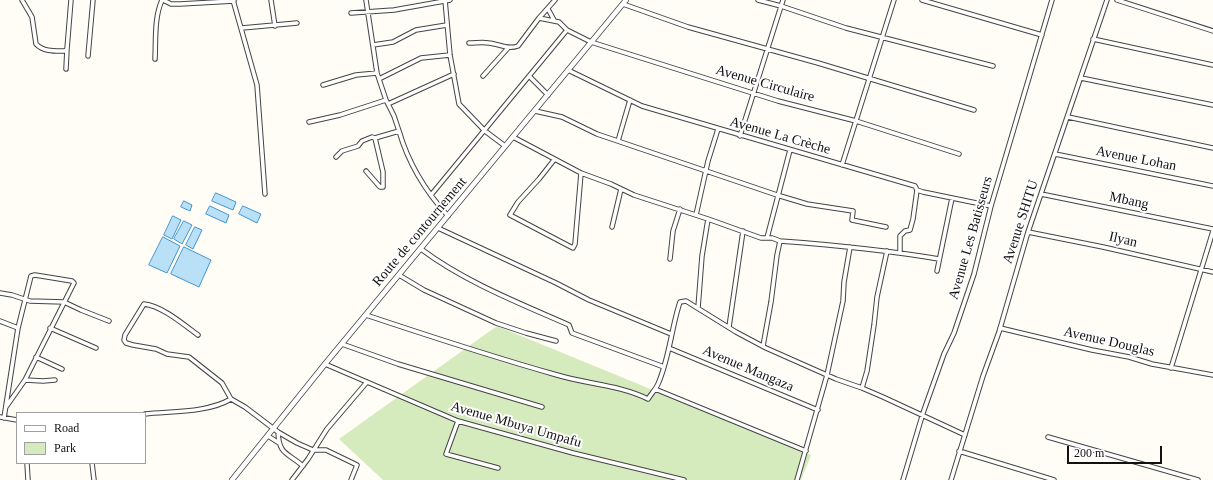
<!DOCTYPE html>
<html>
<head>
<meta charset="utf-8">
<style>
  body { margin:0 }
  #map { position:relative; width:1213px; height:480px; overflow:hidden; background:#fffdf5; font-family:Georgia,serif }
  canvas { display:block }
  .legend { position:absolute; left:16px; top:412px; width:130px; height:52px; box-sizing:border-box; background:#fff; border:1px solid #a0a0a0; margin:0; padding:5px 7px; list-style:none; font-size:12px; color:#111 }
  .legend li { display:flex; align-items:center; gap:8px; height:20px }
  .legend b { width:20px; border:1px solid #a0a0a0 }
  .scale { position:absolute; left:1067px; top:446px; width:95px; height:18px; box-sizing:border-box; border:2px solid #111; border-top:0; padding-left:5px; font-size:12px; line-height:14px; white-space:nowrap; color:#111; -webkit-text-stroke:3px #fff; paint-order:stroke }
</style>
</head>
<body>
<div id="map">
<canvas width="1213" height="480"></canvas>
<ul class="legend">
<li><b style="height:5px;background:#fff"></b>Road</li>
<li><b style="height:11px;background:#d5ebbd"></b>Park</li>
</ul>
<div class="scale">200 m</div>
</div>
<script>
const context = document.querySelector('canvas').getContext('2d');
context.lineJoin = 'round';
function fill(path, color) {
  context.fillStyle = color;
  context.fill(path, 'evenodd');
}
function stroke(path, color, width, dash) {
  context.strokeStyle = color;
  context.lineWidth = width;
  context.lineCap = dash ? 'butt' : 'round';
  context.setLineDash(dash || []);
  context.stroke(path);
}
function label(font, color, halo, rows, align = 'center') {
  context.font = font + ' Georgia,serif';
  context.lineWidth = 4;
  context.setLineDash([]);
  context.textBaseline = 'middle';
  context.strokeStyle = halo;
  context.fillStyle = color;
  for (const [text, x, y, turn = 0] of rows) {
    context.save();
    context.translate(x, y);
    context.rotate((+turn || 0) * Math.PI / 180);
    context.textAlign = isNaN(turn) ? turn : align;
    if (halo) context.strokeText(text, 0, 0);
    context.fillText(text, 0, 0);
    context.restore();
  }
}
fill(new Path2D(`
  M497,326l314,129 -10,25h-418l-44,-41z`), '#d5ebbd');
const water = new Path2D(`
  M216,193l20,9 -3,8 -21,-9z
  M184,201l8,4 -2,6 -9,-4z
  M210,206l19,9 -3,8 -20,-9z
  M243,206l18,8 -4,9 -18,-9z
  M173,216l8,4 -9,19 -8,-4z
  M184,221l8,4 -10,19 -8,-5z
  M195,227l7,3 -9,19 -7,-4z
  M163,237l17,9 -13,27 -18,-8z
  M184,247l27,13 -12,27 -28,-13z`);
fill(water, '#b9e0f7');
stroke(water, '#3f96cf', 1);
const minor = new Path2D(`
  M22,0l10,17 4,27c8,8 19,7 29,7l2,-2 4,-49
  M163,0l8,4h9l54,-3
  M233,0l24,85 8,109
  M271,0l4,26
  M366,0l11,73 9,27
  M445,0l5,55 9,49 26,27 20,15
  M758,0l23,6 65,22 147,38
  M922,0l120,35
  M1117,0l96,31
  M623,4l65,23 130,36 156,47
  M548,9l6,11
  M351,13l43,-3 56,-10
  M539,18l20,4 8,8 24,12 22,7 165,52 78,20 103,33
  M242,28l55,-5
  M1093,39l120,26
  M469,43c7,0 14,-1 20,0 10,1 19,7 29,3l21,-28 16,-18
  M373,45l20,-3 23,-12 31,-5
  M88,56l5,-56
  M155,59c1,-19 -1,-41 7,-59
  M66,69l1,-20
  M568,70l74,36 273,80 2,4 6,2 68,14
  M483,76l25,-28
  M529,76l19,19
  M1081,78l132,27
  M379,79l42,-21 29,-3
  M323,85l33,-10 21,-2
  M388,104l66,-30
  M535,111l27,6 35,17 180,61 30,9 46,7 -1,9 34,7
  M1068,117l145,31
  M309,122l31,-7 46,-15 8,16 5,15
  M740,136l43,-136
  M513,137l68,36 30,11 23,11 74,24 -6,37 -4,52
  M618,141l12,-41
  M1055,154l158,32
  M336,157l6,-6 16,-5 4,-5 10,-4 3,1 24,-7c9,31 27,61 49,85
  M554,160l-15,19 -21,23 -8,13 61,32 2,1 2,-4 6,-71
  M842,165l52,-165
  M366,171l14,16h3v-15l-8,-34
  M1041,194l172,35
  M431,195l136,-165
  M696,215l12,-54 10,-32
  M708,219l53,19h11l8,3 -3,14 -6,47 -8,44
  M612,227l9,-38
  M438,228l118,55 33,17 82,34
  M1028,232l75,15 110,25
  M767,238l23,-88
  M780,241c53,4 106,9 159,18
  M421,249c44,33 98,54 148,76l3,8 92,34
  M900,252v-16l5,-5 5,-1 3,-11 4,-29
  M670,259l3,-28 7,-22
  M937,271l15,-73
  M399,275l25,15 72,33 30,10 30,8
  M0,293l12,2 18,6 34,1 17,8 28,11
  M366,315c63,21 127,42 191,60 30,9 63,10 91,24 3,-5 8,-10 10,-15 11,-25 13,-53 21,-79l1,-3 6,-1 50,31 30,16 70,31 26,9 21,9 82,38
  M0,321l18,7
  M729,327l14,-96
  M50,328l46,20
  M1000,328l92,22 37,7 23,7 61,11
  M198,335c-15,-11 -36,-29 -54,-31l-19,31 -1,5 2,3 7,2 23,4 11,5 22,3 33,26 9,16
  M342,344l56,20 144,43
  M669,348l149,62
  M36,357l26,12
  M325,364l133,57 115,32 111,27
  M1171,368l42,-137
  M25,380l18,1 12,-1
  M862,388l5,-17 7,-46 3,-28 10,-46
  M655,389l151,62
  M231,399l14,8 33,25 19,11 16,7h13l31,15 -6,15
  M145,414c27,-3 62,-1 86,-15
  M0,417l17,3
  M4,418l14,-90 13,-52 4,-1 37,6 2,2 -49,97 -19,27
  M458,421l-12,33 52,14
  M278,432c1,23 9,20 25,34
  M268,436l11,7
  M1048,437l150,43
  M959,451l95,29
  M27,463l1,17
  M92,463l2,17
  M292,480l16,-21 19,-30 40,-47
  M797,480l30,-105 16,-74 1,-19 6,-35
  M903,480l20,-67 21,-59 10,-21 20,-59 17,-68 61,-206
  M951,480l32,-104 16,-44 29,-100 79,-232`);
const tertiary = new Path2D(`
  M232,480l93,-116 301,-364`);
stroke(minor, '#444', 5.5);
stroke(tertiary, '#444', 6);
stroke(minor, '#fff', 3.5);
stroke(tertiary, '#fff', 4.5);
label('14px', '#111', '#fff', [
  ["Avenue Circulaire",765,84,16],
  ["Avenue La Crèche",780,136,16],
  ["Avenue Lohan",1136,159,11],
  ["Mbang",1129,201,12],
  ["Avenue SHITU",1021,222,-72],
  ["Route de contournement",420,232,-50],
  ["Avenue Les Batisseurs",971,238,-74],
  ["Ilyan",1123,240,13],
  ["Avenue Douglas",1109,342,13],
  ["Avenue Mangaza",748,369,23],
  ["Avenue Mbuya Umpafu",516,425,16]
]);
</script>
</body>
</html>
